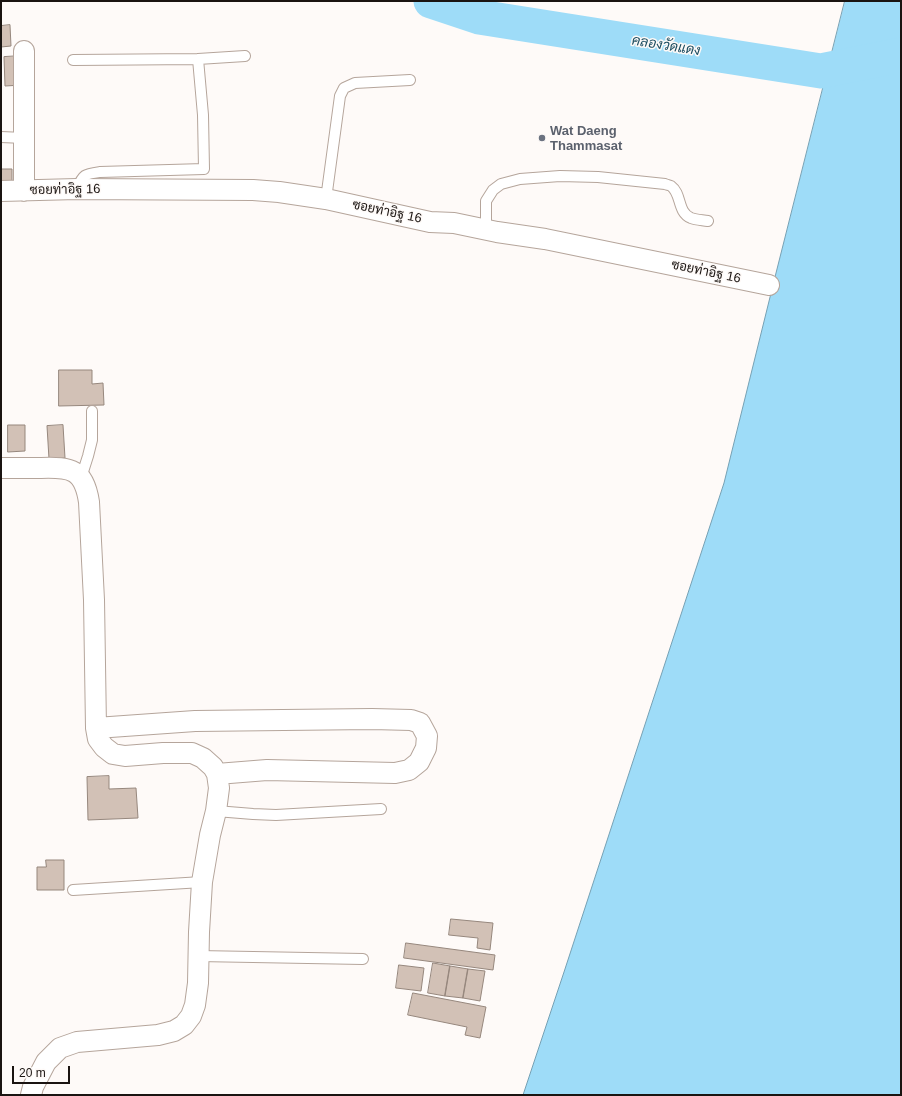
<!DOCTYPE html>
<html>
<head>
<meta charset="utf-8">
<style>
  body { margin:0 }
  #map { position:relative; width:902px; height:1096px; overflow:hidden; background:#fefaf8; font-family:Helvetica,sans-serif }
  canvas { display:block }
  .frame { position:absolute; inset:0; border:2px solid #1a1411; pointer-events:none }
  .scale { position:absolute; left:12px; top:1066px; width:58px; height:18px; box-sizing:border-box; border:2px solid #1a1411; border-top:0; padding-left:5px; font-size:12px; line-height:14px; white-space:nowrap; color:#1a1411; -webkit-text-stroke:3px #fefaf8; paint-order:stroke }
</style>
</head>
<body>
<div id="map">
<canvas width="902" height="1096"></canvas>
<div class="frame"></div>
<div class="scale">20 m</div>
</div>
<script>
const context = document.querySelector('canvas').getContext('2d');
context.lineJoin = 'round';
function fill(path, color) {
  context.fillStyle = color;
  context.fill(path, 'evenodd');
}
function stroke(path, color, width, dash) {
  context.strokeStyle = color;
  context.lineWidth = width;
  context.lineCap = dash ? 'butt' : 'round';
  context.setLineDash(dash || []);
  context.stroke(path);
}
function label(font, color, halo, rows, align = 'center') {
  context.font = font + ' Helvetica,Sarabun,sans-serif';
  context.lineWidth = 3;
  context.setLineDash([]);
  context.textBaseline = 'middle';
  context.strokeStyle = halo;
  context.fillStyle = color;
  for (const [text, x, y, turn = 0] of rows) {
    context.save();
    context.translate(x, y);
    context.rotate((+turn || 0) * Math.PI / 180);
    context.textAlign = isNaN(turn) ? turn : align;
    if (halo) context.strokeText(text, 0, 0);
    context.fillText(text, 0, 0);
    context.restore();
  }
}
const water = new Path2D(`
  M845,1h56v1094h-378l41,-123 160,-489 51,-206z`);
fill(water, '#9edcf8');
stroke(water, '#76a0b3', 1);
stroke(new Path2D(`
  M431,1l48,16 342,54 80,-16`), '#9edcf8', 35);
const building = new Path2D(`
  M10,25l1,21 -10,1v-21z
  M21,56l1,29 -17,1 -1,-29z
  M1,169h11v17h-11z
  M59,370h33v14l11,-1 1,22 -45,1z
  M8,425h17v26l-17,1z
  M63,425l2,33 -16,1 -2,-33z
  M109,776v13l27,-1 2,30 -50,2 -1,-43z
  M46,860h18v30h-27v-23h9z
  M451,919l42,4 -3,27 -13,-2 1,-10 -29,-3z
  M406,943l89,12 -2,15 -89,-12z
  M433,963l17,3 -5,30 -17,-3z
  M399,965l25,3 -3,23 -25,-3z
  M450,966l18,3 -5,29 -18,-2z
  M468,969l17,2 -5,30 -17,-3z
  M413,993l73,14 -6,31 -15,-3 2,-8 -59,-12z`);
fill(building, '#d2c1b6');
stroke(building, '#96877d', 1);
const lane = new Path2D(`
  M73,60l125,-1 47,-3
  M1,137l23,1
  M77,189c6,-15 8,-15 23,-17l104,-3 -1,-54 -5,-56
  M326,199l14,-103 4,-8 11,-5 55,-3
  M486,230v-29l7,-11 8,-6 19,-5 40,-3 38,1 67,7c2,1 4,1 6,2 11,8 6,26 20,32 5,2 11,2 17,3
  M81,478l7,-22 4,-16v-29
  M216,811l37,3 23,1 105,-6
  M73,890l129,-8
  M198,956l165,3`);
const street = new Path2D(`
  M24,51v140
  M1,191l76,-2 176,1 26,2 47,7 104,23 24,1 43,9 48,7 224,46
  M1,468c13,0 27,0 40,0 30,-1 43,1 48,34l5,98 2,128 2,11 6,8 9,7 12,2 38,-3h29l11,5 10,9 4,7 2,14 -3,23 -6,24 -8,47 -3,50 -1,51 -3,22 -4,11 -7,9 -10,6 -16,4 -81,7 -17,6 -14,14 -13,25 -2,8
  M96,728l99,-7 177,-2 39,1 9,3 7,13 -1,12 -7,14 -10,8 -14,3 -128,-3 -50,4`);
stroke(lane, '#b5a59b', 12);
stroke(street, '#b5a59b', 22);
stroke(lane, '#fff', 10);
stroke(street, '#fff', 20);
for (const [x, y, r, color] of [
  [542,138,4,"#6b7280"]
]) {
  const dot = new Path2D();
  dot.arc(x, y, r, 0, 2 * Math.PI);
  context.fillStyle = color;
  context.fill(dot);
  stroke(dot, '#fefaf8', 1.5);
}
label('bold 13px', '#5b616d', '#fefaf8', [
  ["Wat Daeng",550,131],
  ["Thammasat",550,146]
], 'left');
label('13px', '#1a1411', '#fefaf8', [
  ["ซอยท่าอิฐ 16",65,190,-1],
  ["ซอยท่าอิฐ 16",387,212,12],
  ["ซอยท่าอิฐ 16",706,272,12]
]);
label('italic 14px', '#1d4e62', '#fefaf8', [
  ["คลองวัดแดง",666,46,9]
]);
</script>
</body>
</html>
